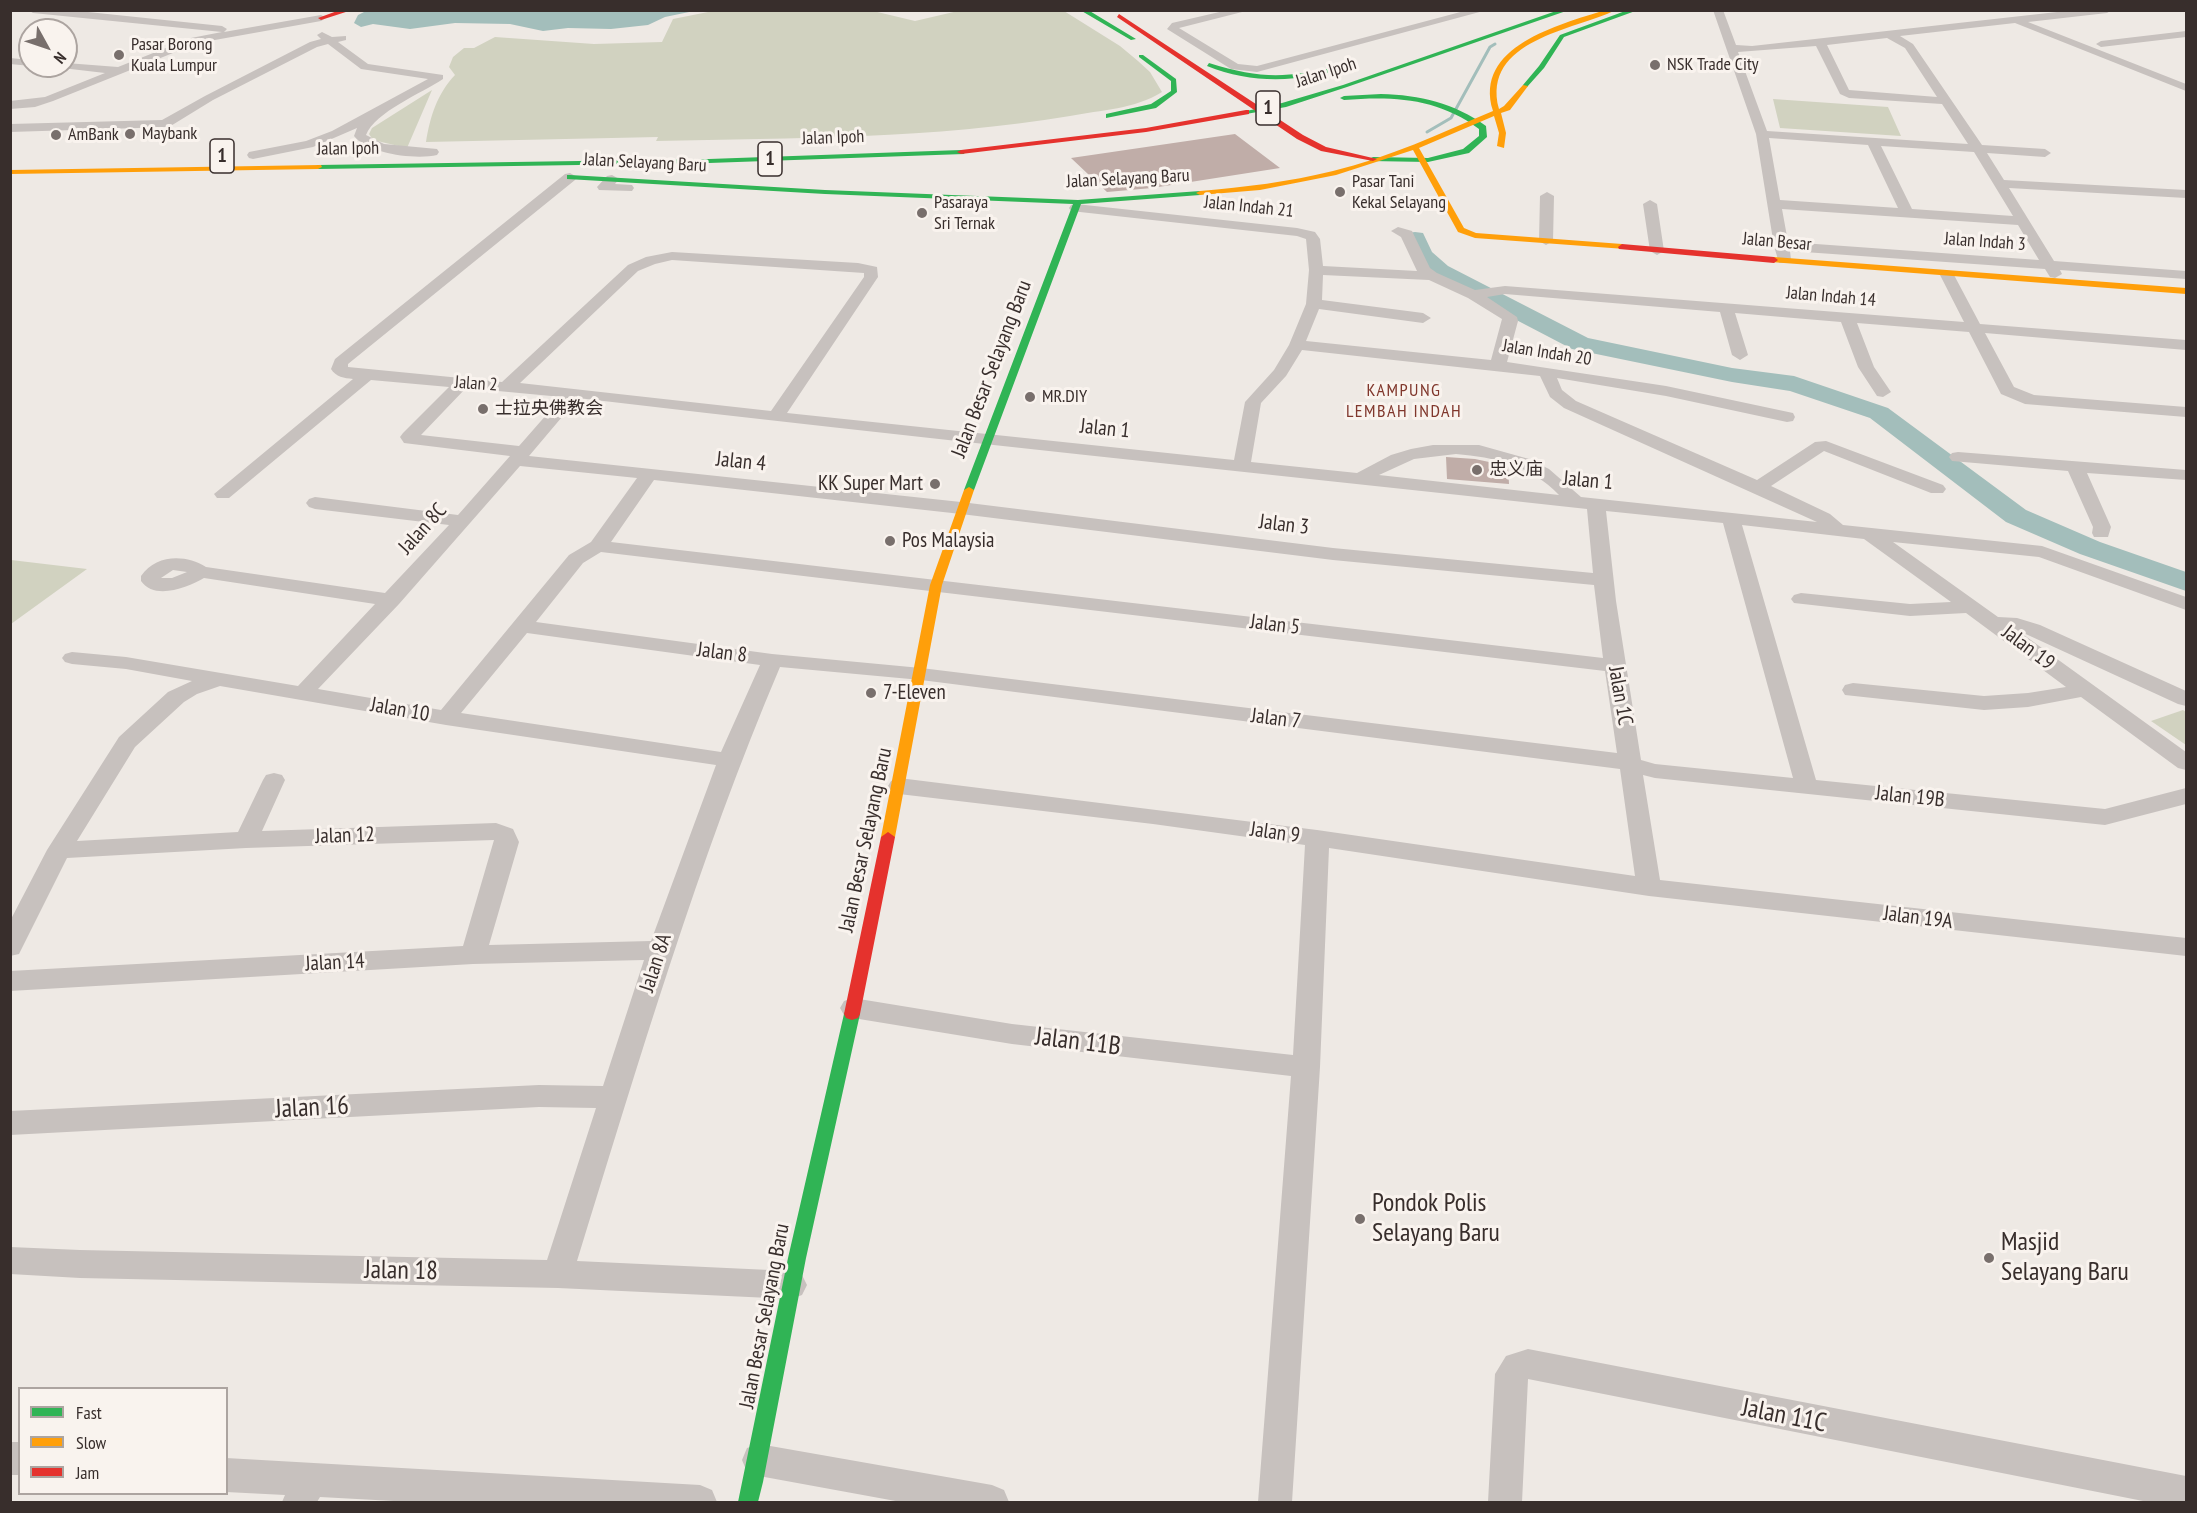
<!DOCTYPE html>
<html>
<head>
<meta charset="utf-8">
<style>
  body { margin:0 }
  #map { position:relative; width:2197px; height:1513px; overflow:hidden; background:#eee9e4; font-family:"PT Sans Narrow",sans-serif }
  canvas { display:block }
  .frame { position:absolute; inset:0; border:12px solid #382e2c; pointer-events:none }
  .legend { position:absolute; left:18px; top:1387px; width:210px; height:108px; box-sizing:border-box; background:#f9f3ee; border:2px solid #aca4a0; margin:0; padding:8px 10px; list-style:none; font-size:18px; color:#382e2c }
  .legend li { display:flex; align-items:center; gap:12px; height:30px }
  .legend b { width:30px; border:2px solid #aca4a0 }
  .north { position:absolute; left:18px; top:18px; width:60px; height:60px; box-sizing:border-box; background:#f9f3ee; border:2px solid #aca4a0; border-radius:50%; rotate:130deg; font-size:16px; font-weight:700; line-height:24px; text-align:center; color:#382e2c }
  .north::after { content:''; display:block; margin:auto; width:21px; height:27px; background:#786f6c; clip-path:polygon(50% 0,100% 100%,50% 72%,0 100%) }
</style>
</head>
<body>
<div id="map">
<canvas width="2197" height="1513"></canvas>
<div class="frame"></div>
<ul class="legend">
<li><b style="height:8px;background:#30b455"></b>Fast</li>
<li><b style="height:8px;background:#ff9f0a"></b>Slow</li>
<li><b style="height:8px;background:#e5322d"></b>Jam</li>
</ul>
<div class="north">N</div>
</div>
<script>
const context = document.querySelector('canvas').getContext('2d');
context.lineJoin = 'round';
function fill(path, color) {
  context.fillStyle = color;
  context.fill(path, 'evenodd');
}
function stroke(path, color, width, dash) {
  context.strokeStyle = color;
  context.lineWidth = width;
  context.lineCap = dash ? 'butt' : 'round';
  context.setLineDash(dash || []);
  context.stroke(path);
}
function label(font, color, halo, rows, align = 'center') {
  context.font = font + ' "PT Sans Narrow","Noto Sans SC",sans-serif';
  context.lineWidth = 6;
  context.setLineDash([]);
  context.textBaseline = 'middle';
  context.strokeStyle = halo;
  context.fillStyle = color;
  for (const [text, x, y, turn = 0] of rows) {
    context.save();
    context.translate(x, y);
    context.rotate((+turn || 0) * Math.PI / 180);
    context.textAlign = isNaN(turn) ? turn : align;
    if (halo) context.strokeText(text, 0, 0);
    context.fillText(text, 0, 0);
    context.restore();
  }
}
fill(new Path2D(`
  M869,10l46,11 43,-10h106l56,35 18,15 12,11 12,20c-27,17 -61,18 -92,24 -137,23 -276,22 -414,25l2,-4 -232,5c4,-25 11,-48 29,-67l-6,-8 4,-10 11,-9h10l21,-11 99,7 68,-2 11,-23 40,-8z
  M432,90l-25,58 -34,-8 -4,-6 3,-6z
  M1773,99l115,8 13,29 -121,-8z
  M11,560l76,9 -76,55z
  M2183,710l3,2v33l-35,-24z`), '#d1d2c0');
fill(new Path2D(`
  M368,10h326v1l-29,6 -17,8 -37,4 -43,-1 -25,3 -33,-7 -55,-1 -45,6 -37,-5 -12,3 -7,-4 4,-8z`), '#a3bebb');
stroke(new Path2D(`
  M1427,132l24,-14 39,-71 5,-3`), '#a3bebb', 3);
fill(new Path2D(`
  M1415,232l8,1 9,19 16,14 140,72 144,30 62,8 94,32 138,102 74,32 86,30v19l-106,-37 -74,-32 -136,-104 -80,-27 -58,-9 -160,-33 -140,-73 -18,-16 -10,-22 3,-5z`), '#a3bebb');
fill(new Path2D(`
  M1235,134l45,34 -128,20 -45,4 -36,-34z
  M1446,457l29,2 33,7 1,18 -62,-5z`), '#c0ada8');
fill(new Path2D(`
  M28,10h41l153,16 5,3 -3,3 97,-17 5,3 -5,3 -123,22 -145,58 -18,6 -25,2v-8l35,-4 60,-24 -43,-5 -2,-2h6v-3l52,4 73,-29 31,-6 -189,-19z
  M1228,10h22l-71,18 59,36 19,2 211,-56h19l-230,62 -26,-3 -64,-40 5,-6z
  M1713,10h10l13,35 16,1 323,-36h37l-5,3 -79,9 158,62v7l-171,-68 -115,13 13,8 69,101 63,4 6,4 -6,4 -58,-4 17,27 182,10v8l-177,-10 45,73 132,10v8l-126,-9 2,4 -7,4 -5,-1 -5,-8 -255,-18 1,9 -2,3h-10l-5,-17 -18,-112zM1887,38l18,10 32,49 -88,-7 -22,-45zM1816,46l24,48 9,4 93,6 26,40 -201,-13 -29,-79zM1769,138l99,7 30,63 -118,-8zM1881,146l93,6 39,64 -101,-7zM1782,209l236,16 21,35 -251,-18z
  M2186,31v6l-85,10 -5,-3 5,-3z
  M322,32l10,5 14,-1v4l-8,2 30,22 75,11v4c-21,14 -68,33 -77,56l18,9 53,5 2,3 -2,3c-21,5 -69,-1 -83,-19l3,-8 -44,19 -60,12 -4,-1 -2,-3 2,-3 57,-11 26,-10 96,-52 -67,-10 -33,-25 -11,3 -104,53 -44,27 -159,5v-8l152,-4 43,-24 105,-54 11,-3 -4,-4z
  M10,58l20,2 1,6 -21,-2z
  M570,173l7,4 -2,3 -227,184v3l154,15 126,-117 18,-8 26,-5 186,11 19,4 1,10 -91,136 447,47 11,-58 29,-32 15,-25 17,-41 3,-34 -3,-31 -9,-3 -226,-25 -2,-3 2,-3 5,-1 221,24 18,4 5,7 3,27 94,5 -16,-34 -10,-6 7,-4 14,4 18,37 7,5 38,17 30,-4 459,36 -24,-47 7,-4 7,4 26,49 206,16v10l-201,-17 29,54 20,8 152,12v10l-161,-13 -24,-10 -32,-62 -112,-9 17,44 17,25 -8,5 -6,-1 -19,-29 -17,-45 -106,-9 13,42 -8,5 -8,-5 -12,-43 -215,-18 -18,3 30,20 1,4 -11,41 159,24 127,27 2,4 -2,4 -6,1 -121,-26 -109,-18 5,12 14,11 181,79 58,-38 11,-1 117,44 3,4 -3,4h-12l-107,-42 -53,35 59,28 13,11 199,21 144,51v13l-147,-53 -146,-15 105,75 19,1 23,7 146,66v15l-8,-2 -161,-74 169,122v18l-8,-2 -97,-71 -53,10 -44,3 -139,-15 -3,-5 3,-5 8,-2 131,13 44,-3 38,-6 -100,-74 -56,3 -116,-13 -3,-4 3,-4 7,-2 109,11 41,-2 -87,-63 -122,-14 74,255 289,29 81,-21v16l-81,21 -450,-47 -12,-3 17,105 526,58v18l-537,-60 -320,-48 -9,219 -28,435h-34l33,-426 -279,-32 -159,-26 -9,-3 -4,-7 4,-7 9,-3 159,26 281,31 12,-210 -152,-21 -254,-30 -8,-3 -3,-5 3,-5 8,-3 418,52 318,46 -15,-107 -699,-89 -141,-13c-82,193 -141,394 -203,594l214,10 11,4 5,10 -5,10 -11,4 -233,-11 -478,-10 -70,-4v-27l70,3 467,10 49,-152 -57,-1 -529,28v-24l529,-26 64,1 41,-126 -171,4 -463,27v-20l453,-25 31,-106 -248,8 -179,10 -48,96 -9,2v-35l37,-71 72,-113 49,-45 24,-11 -66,-12 -54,-5 -7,-2 -3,-4 3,-4 7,-2 54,5 172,29 77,-82 -171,-26c-16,9 -49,23 -63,3v-5c15,-22 45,-22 65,-9l179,26 64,-68 -134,-16 -6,-2 -3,-4 3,-4 6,-2 143,18 52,-59 -106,-13 -4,-6 3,-4 46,-46 -78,-7 -142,118h-12l-3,-4 139,-115c-9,-1 -17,-2 -22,-10l4,-10 230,-185zM672,260l192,13v4l-93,134 -251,-28 118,-112 17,-7zM1323,275l106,5 39,18 34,21 -11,41 -185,-19 13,-32 104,14 8,-5 -8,-5 -101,-13zM1302,350l238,26 10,21 14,11 253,114 -236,-25 -32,-28 -20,-10 -50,-14h-46l-22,4 -20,6 -34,18 -106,-11 10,-59 25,-27zM466,388l96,9 -43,49 -98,-11zM578,398c337,40 674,74 1009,111l6,64 -260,-25 -372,-46 -432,-46zM1456,454c38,3 76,12 103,41l-180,-20 35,-16zM520,466l117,12 -46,64 -22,13 -128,155 -123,-21 81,-85zM654,480l307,34 372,46 261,25 9,73 -992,-116zM1606,511l117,12 70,255 -138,-14 -14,-4 -25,-159zM601,552l1004,119 12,82 -696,-85 -149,-14 -236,-32 47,-59zM173,570l14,2 -15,6h-11zM527,633l233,32 -39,87 -260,-39zM220,686l226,39 270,40 -65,176 -162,4 30,-103 -6,-13 -17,-6 -234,8 23,-51 -3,-5 -8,-2 -8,2 -3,5 -25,52 -161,9 58,-94 49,-45 13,-8z
  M612,175l7,4 -4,5 17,1 2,3 -2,3 -33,-1 -2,-3 10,-11z
  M1547,192l7,4 -1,45 -7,4 -7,-4 1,-45z
  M1650,200l7,4 7,47 -7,4 -7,-4 -7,-47z
  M1958,452l228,18v10l-99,-7 24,54 -3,10h-14l-2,-4 1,-6 -25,-56 -116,-10 -3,-4 3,-4z
  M1528,1349l658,127v26h-38l-620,-123 -6,123h-34l7,-128 11,-18z
  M10,1442h10v33h-10z
  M759,1444l233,41 12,5 5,12h-108l-142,-26 -12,-4 -5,-12 5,-12z
  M226,1458l474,27 12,5 5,12h-305l-92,-5 -3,5h-35l3,-7 -59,-3z`), '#c7c1be');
fill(new Path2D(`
  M1080,10h8l48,29 -5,1z
  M1559,10h10l-222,77 -61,20 -40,7 -4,-2 40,-9 61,-18z
  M1628,10h10l-74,27 -20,31 -17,19h-4v-2l16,-19 21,-31z
  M1139,55h4l33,24 1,13 -21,16 -50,10v-4l45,-10 20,-13v-10l-32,-24z
  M1209,63c51,16 76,15 128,4l3,2c-7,4 -18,5 -27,7 -37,6 -71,4 -106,-10z
  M1381,94c39,1 73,9 105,32l1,11 -18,16 -41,9 -58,-1 -1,-2 4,-2 55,1 35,-9 16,-13v-7c-41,-31 -86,-33 -135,-29l-4,-2 4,-2z
  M961,150l4,2 -1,2 -255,9 -391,6 -4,-2 4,-2 391,-6z
  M570,175l255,15 253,10 122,-9 4,2 -4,2 -119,9 -107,286 -5,3 -5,-3 109,-286 -248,-10 -258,-15v-4z
  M852,1008l6,2 2,4 -54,244 -43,224 -5,20h-20l50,-244 56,-244 2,-4z`), '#30b455');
fill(new Path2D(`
  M1605,10h11c-42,20 -135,30 -117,99l5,-3 19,-21 5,1 -18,24 -9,3 5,20 -2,15 -7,-2 2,-13 -5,-17 -75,32 45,80 12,5 146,11 4,3 -1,2 -150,-11 -17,-6 -45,-82 -77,25 -76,15 -60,5 -4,-2 4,-2c45,-4 89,-9 133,-20 55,-13 108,-38 160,-60 -20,-65 66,-86 112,-101z
  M321,165l1,2 -4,2 -308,5v-4z
  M1774,257l412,31v6l-415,-32v-4z
  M969,487l5,3 -32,95 -47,252 -7,5 -7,-5 49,-252 34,-95z`), '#ff9f0a');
fill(new Path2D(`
  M340,10h12l-31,10 -3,-2z
  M1119,14l184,121 23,12 51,12 -4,2 -52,-10 -24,-12 -180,-122z
  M1246,110h3v4l-103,18 -185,22 -4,-2 4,-2 185,-22z
  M1622,244l152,13 4,3 -4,3 -155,-14 -1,-2z
  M888,832l7,5 -35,177 -2,4 -6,2 -6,-2 -2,-4 37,-177z`), '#e5322d');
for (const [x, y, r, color] of [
  [119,55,6,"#786f6c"],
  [1655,65,6,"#786f6c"],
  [130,134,6,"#786f6c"],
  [56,135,6,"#786f6c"],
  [1340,192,6,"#786f6c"],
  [922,213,6,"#786f6c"],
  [1030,397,6,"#786f6c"],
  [483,409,6,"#786f6c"],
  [1477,470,6,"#786f6c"],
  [935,484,6,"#786f6c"],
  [890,541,6,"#786f6c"],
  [871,693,6,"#786f6c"],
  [1360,1219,6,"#786f6c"],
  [1989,1258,6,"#786f6c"]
]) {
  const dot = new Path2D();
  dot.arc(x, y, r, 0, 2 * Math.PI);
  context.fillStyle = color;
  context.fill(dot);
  stroke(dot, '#f9f3ee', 2);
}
label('18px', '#382e2c', '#f9f3ee', [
  ["Pasar Borong",131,45],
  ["Kuala Lumpur",131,66],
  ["NSK Trade City",1667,65],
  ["Maybank",142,134],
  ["AmBank",68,135],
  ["Pasar Tani",1352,182],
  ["Kekal Selayang",1352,203],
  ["Pasaraya",934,203],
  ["Sri Ternak",934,224],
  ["MR.DIY",1042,397],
  ["士拉央佛教会",495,409],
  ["忠义庙",1489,470]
], 'left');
label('18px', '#382e2c', '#f9f3ee', [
  ["Jalan Ipoh",1326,73,-18],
  ["Jalan Ipoh",833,138,-2],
  ["Jalan Ipoh",348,149,-1],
  ["Jalan Selayang Baru",645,163,3],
  ["Jalan Selayang Baru",1128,179,-3],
  ["Jalan Indah 21",1249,207,6],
  ["Jalan Besar",1777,242,5],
  ["Jalan Indah 3",1985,242,4],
  ["Jalan Indah 14",1831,297,5],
  ["Jalan Indah 20",1547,353,9],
  ["Jalan 2",476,384,4]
]);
context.letterSpacing = '1.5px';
label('18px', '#80372c', '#f9f3ee', [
  ["KAMPUNG",1404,391],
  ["LEMBAH INDAH",1404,412]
]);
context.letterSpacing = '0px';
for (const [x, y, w] of [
  [1268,108,24],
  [222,156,24],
  [770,159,24]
]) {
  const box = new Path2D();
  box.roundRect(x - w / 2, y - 17, w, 34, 4.5);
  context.fillStyle = '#f9f3ee';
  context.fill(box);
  stroke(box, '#382e2c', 1.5);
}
label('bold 20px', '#382e2c', null, [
  ["1",1268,108],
  ["1",222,156],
  ["1",770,159]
]);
label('21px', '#382e2c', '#f9f3ee', [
  ["Jalan Besar Selayang Baru",992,369,-69],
  ["Jalan 1",1105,429,6],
  ["Jalan 4",741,462,6],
  ["Jalan 1",1588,481,5],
  ["Jalan 3",1284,525,7],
  ["Jalan 8C",423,529,-48],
  ["Jalan 5",1275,625,7],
  ["Jalan 19",2028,648,37],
  ["Jalan 8",722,653,7],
  ["Jalan 1C",1620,696,80],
  ["Jalan 10",400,710,10],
  ["Jalan 7",1276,719,7],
  ["Jalan 19B",1910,797,6],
  ["Jalan 9",1275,833,8],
  ["Jalan 12",345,836,-2],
  ["Jalan Besar Selayang Baru",866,840,-78],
  ["Jalan 19A",1918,918,7],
  ["Jalan 14",335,963,-3],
  ["Jalan 8A",656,963,-72],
  ["Jalan Besar Selayang Baru",765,1316,-79]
]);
label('21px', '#382e2c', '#f9f3ee', [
  ["KK Super Mart",923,484,"right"],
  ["Pos Malaysia",902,541],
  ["7-Eleven",883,693]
], 'left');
label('26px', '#382e2c', '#f9f3ee', [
  ["Jalan 11B",1078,1042,7],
  ["Jalan 16",312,1108,-3],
  ["Jalan 18",401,1271,1],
  ["Jalan 11C",1784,1416,11]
]);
label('26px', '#382e2c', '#f9f3ee', [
  ["Pondok Polis",1372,1204],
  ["Selayang Baru",1372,1234],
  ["Masjid",2001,1243],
  ["Selayang Baru",2001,1273]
], 'left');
</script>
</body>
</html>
